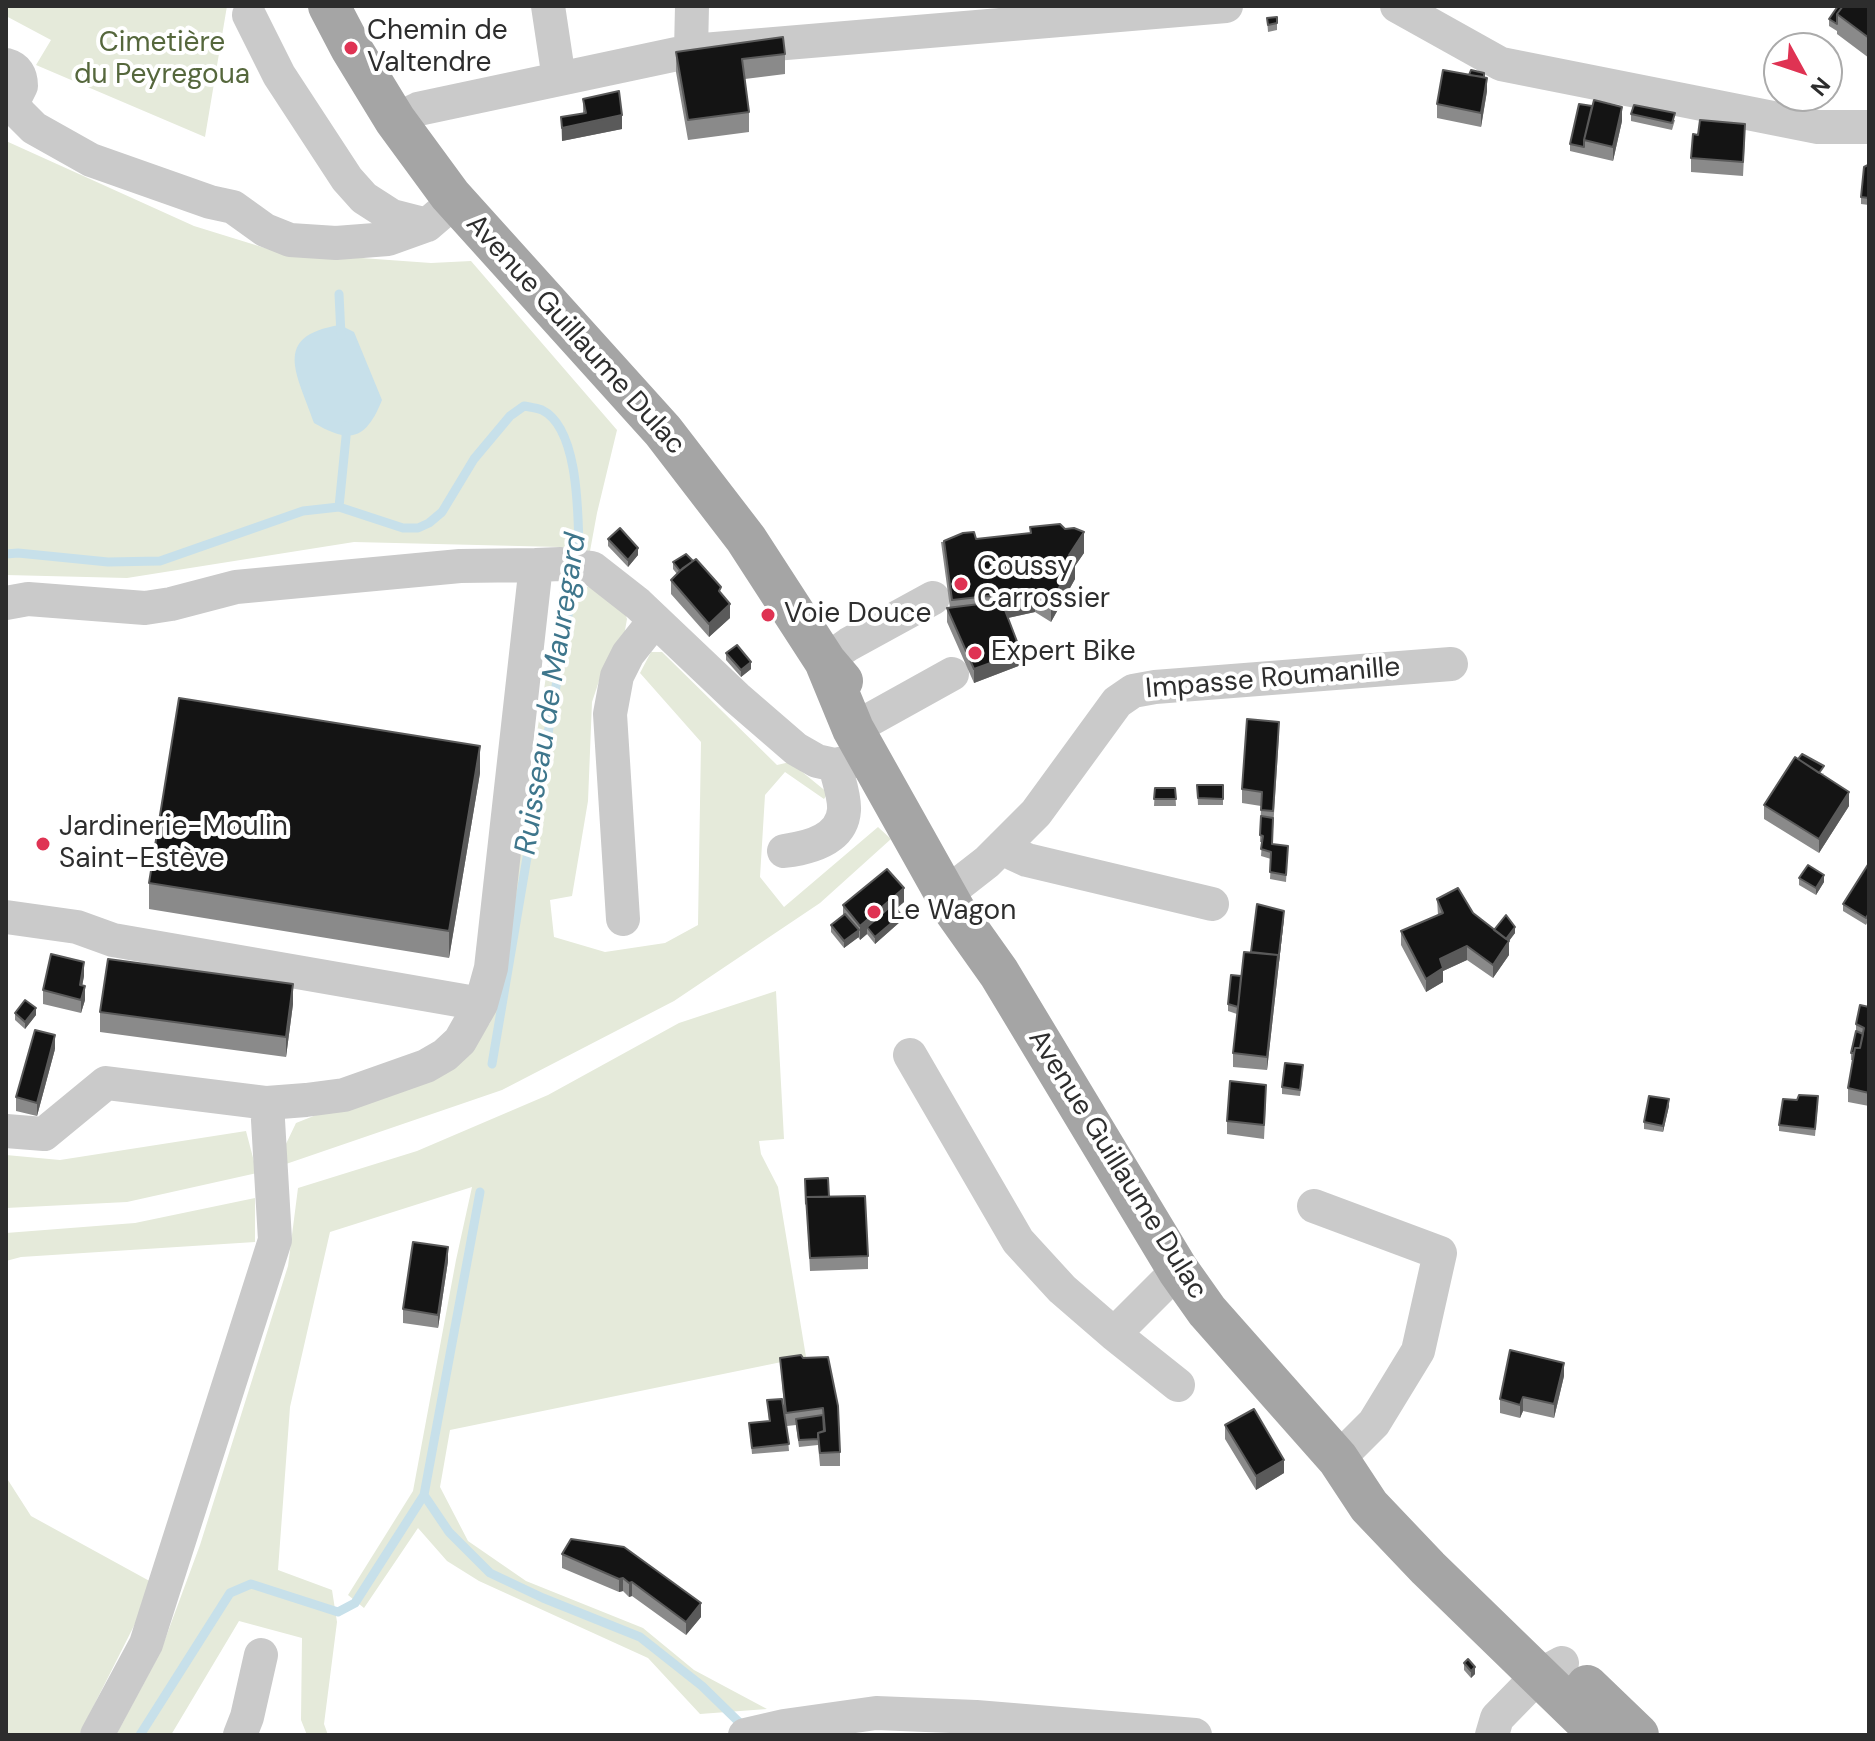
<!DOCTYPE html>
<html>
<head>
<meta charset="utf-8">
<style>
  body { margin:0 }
  #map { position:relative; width:1875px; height:1741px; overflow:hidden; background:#fff; font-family:"DM Sans",sans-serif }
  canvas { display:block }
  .frame { position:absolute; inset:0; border:8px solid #2d2d2d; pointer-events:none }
  .north { position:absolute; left:1763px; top:32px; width:80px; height:80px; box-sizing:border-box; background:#fff; border:2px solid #ababab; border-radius:50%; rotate:130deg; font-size:22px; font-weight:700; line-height:32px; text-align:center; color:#2d2d2d }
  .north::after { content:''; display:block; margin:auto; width:28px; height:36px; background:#df3353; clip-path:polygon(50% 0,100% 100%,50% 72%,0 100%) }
</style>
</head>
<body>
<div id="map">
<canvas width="1875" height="1741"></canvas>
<div class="frame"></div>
<div class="north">N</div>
</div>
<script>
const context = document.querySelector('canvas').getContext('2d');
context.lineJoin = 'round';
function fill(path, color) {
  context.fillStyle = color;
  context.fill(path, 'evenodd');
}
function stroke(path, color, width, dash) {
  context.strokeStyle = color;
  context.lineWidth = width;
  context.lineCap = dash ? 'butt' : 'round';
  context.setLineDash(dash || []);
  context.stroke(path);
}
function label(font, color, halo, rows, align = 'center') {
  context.font = font + ' "DM Sans",sans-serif';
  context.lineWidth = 8;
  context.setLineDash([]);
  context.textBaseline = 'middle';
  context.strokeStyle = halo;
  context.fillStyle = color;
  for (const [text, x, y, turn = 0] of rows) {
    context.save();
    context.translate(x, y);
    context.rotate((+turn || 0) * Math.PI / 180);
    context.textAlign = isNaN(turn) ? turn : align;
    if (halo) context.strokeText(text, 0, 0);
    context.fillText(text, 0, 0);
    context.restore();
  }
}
fill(new Path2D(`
  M6,6h221l-22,131 -169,-72 15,-25 -45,-24z
  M6,141l188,85 84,26 153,11 40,-2 146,169 -20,83 -7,38 -30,-4 -206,-5 -227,36 -121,-3z
  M561,584l38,4 22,14 6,17 -3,17 -21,33 -11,33 -4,99 -16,95 -22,4 4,37 51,15 60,-9 33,-18 3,-183 -61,-69 11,-21h11l115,113 13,-3 38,31 -4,6 -39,-27 -20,23 -5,82 24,30 94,-80 13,12 -71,64 -146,98 -172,89 -216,74 -1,-18 11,-23 151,-60 43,-40z
  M776,991l8,148 -25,2 2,13 17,33 28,170 -356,73 -10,57 28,54 58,40 117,47 51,42 73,39 -67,5 -52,-56 -169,-77 -32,-20 -29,-33 -54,80 -16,-13 65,-104 43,-231 16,-73 -142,45 -40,175 -12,163 54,20 5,32 -13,102 4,11h-21l-6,-15 1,-82 -63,-17 -68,114h-55l44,-82 40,-108 88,-279 10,-78 119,-37 131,-56 131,-72z
  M246,1131l11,42 -130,29 -121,6v-53l54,5z
  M255,1198v44l-234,15 -15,4v-28l129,-10z
  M6,1477l25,39 124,68 -76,151h-73z`), '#e5eada');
fill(new Path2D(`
  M340,325l14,7 28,68c-16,40 -32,44 -68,23 -16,-48 -44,-87 26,-98z`), '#c7e0ea');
stroke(new Path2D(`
  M339,294l2,41
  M339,507l7,-70v-11
  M6,554l12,-1 90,9 52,-1 143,-50 36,-4 64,21h15l11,-5 13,-11 32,-53 36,-43 14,-10c5,1 13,2 18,4 37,18 36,105 37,140l-1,10
  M492,1064l83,-490
  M480,1192l-56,303 25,37 41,41 53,25 97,39 62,49 43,42
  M140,1735l90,-142 21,-9 87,28 17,-9 69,-108`), '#c7e0ea', 9);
stroke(new Path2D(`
  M548,6l11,73
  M1397,6l104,58 317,63h51
  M249,15l30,60 68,104 17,19 28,18 35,9
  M691,51l1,-45
  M6,65c11,3 15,10 15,21l-6,12 -9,5
  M10,102l10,12 14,14 57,32 119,42 23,5 32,23 25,10 46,3 52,-4 39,-14 28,-24
  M395,120l23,-11 273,-58 535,-45
  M536,565l25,-1 31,4 46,36 99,94 59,51 21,12 18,4 15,-3 17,-10
  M6,603l22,-4 117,9 26,-4 65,-17 224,-21 76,-1 -45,403 -10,36 -21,37 -15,14 -19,11 -82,29 -38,5 -39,3
  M825,661l24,-17 84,-46
  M853,729l99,-55
  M1003,846l11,8 13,6 185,44
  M784,851c24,-3 58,-11 60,-41 1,-14 -6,-31 -9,-45
  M946,894l41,-32 49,-49 81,-111 16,-11 22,-4 296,-23
  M6,917l71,10 36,13 368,64
  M623,919l-13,-205 7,-38 11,-22 27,-34
  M910,1055l108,186 44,48 52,45 64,-64
  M6,1131l38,3 62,-51 161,20 8,137 -129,404 -49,91
  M1314,1206l126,47 -22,98 -44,72 -36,36
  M1114,1334l64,51
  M240,1735l7,-18 14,-62
  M745,1735l39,-9 92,-13 100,4 219,18
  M1492,1735l5,-17 41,-42 24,-13`), '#cacaca', 34);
stroke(new Path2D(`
  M329,6l22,42 44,72 55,75 213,236 83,108 79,122 17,20
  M825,661l28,68 102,182 44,62 179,297 29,41 131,148 31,47 59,62 172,167
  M1587,1686l51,49`), '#a5a5a5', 42);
fill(new Path2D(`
  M1838,6h31v52l-32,-24v-3l-8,-5v-7z
  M1267,18l10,5v7l-9,2z
  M676,52l109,2v20l-40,5 4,33v20l-61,8 -12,-68z
  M1484,77l3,14 -6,36 -44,-9v-14z
  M583,99l39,30 -60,12 -1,-24 22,-3z
  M1631,114l44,6 -3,10 -41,-9z
  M1622,121l-9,40 -43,-10v-7z
  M1745,137l-2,39 -52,-4v-14z
  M1869,172v33l-8,-1v-7z
  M608,539l30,16 -10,12 -20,-21z
  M976,539l108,14 -9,13v13l-24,43 -16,-10 -27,6 13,47 -47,18 -27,-61v-14h3l-9,-66z
  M673,562l48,32 9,24 -21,19 -38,-43v-14l6,-6 -4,-5z
  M726,653l25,16 -10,8 -15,-17z
  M1279,735l-7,110 16,1 -2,36 -16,-3 1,-20 -10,-3 1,-14h-2l1,-36 -19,-3v-14z
  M480,773l-31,185 -300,-49v-26z
  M1824,773l-2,2 27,31 -30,47 -55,-34v-14z
  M1197,785h26v20h-25z
  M1155,788h20l1,18h-22z
  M1869,863v56l-3,6 -23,-14v-7z
  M1799,878l25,4 -8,13 -17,-10z
  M1437,899l36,14 21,17 21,3 -6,8v14l-16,23 -26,-18 -24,11v11l-17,10 -25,-47v-14l37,-16z
  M904,902l-8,7 5,12 -26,23 -8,-10 -7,6 -2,-3 -14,11 -13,-16v-7l12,-10v-10z
  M1284,918l-17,152 -34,-3v-14l4,-39 -9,-3v-7l23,-52z
  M84,976l-2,9 3,15 -4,13 -38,-9v-14z
  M293,1004l-7,53 -186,-25v-20z
  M1869,1007v99l-21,-4v-14l5,-28h-2v-7l5,-22v-7z
  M15,1013l21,2 -11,14 -10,-9z
  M55,1049l-18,67 -21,-5v-14z
  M1303,1072l-3,24 -18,-2v-7z
  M1266,1099l-2,40 -37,-5v-13z
  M1818,1103l-3,33 -36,-5v-6z
  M1669,1106l-6,26 -19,-3v-7z
  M805,1179l24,18 39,59v13l-58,2z
  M448,1261l-10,67 -35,-5v-14z
  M780,1358h23l37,94v14h-20l-2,-21 -19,2 -3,-22 -9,1 2,25 -37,3 -3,-31 20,-2 -2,-21 17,6z
  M1564,1376l-10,42 -31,-7 -3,7 -20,-5v-14z
  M1225,1425l59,48 -28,17 -31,-51z
  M571,1539l130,78 -15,18 -54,-39 -3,1 -6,-6 -4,1 -57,-24v-14z
  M1464,1663l11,11 -4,4 -7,-8z`), '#8a8a8a');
fill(new Path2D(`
  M1487,78v13l-6,36v-14z
  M1622,107v14l-9,40v-14z
  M622,115v14l-60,12v-13z
  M1084,532v21l-9,13v13l-24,43v-20l18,-47z
  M638,548v7l-10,12v-7z
  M1035,591v21l-32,7v-20z
  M730,604v14l-21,19v-13z
  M1021,652v13l-47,18v-14z
  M751,662v7l-10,8v-7z
  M480,746v27l-31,185v-27z
  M1849,792v14l-30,47v-14z
  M1824,875v7l-8,13v-7z
  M904,888v14l-34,29 -3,-4v7l-7,6v-14z
  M1284,911v7l-17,152v-13z
  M901,915v6l-26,23v-7z
  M1515,927v6l-13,17v-7z
  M859,930v7l-15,11v-7z
  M1509,941v14l-16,23v-13z
  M1467,946v14l-24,11v11l-17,10v-13l14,-20z
  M84,962v14l-4,22v-13z
  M293,984v20l-7,53v-20z
  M85,986v14l-4,13v-13z
  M36,1008v7l-11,14v-7z
  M55,1035v14l-18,67v-13z
  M1669,1099v7l-6,26v-6z
  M448,1247v14l-10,67v-13z
  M1564,1363v13l-10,42v-14z
  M1523,1397v14l-3,7v-13z
  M1284,1460v13l-28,17v-14z
  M623,1578v13l-4,1v-13z
  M632,1582v14l-3,1v-14z
  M701,1603v14l-15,18v-13z
  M1475,1667v7l-4,4v-7z`), '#5a5a5a');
const building = new Path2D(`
  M1838,6h5l-6,8v10l-8,-5z
  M1843,6h26v32l-32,-24z
  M1277,17v6l-9,2 -1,-7z
  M783,37l2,17 -43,5 7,53 -61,8 -12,-68z
  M1443,70l44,8 -6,35 -44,-9z
  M1471,70l13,3v4l-15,-2z
  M619,91l3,24 -60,13 -1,-11 25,-4 -3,-14z
  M1594,100l28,7 -9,40 -29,-7z
  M1579,104l13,2 -8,34v7l-14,-3z
  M1634,105l41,8 -3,10 -41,-9z
  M1700,120l45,4 -2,38 -52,-4 2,-24 5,1z
  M1868,165l1,33 -8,-1 3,-30z
  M1060,524l5,5 9,-1 10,4 -15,23 6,4 -24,43 -16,-11 -32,8 -15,-3 -36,4 -8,-59 19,-8 11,-1 2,7 55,-6 -1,-6z
  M620,528l18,20 -10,12 -20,-21z
  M686,554l7,7 -13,10 -7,-9z
  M696,559l25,28 -2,4 11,13 -21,20 -38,-44 12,-12z
  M988,603l15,2 18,47 -47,17 -27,-61z
  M737,645l14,17 -10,8 -15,-17z
  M179,698l301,48 -31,185 -300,-48z
  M1247,719l32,3 -6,89 -12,-1 1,-18 -20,-3z
  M1802,754l22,12 -5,7 -21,-14z
  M1795,757l54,35 -30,47 -55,-34z
  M1197,785h26v14l-25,-1z
  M1155,788h20l1,11h-22z
  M1261,816l12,2 -1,26 16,2 -2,29 -16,-3 1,-20 -10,-3 2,-13 -3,-1z
  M1869,863v50l-3,5 -23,-14z
  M1808,865l16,10 -8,13 -17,-10z
  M887,869l17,19 -44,38 -17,-21z
  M1458,888l15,25 36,28 -16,24 -26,-19 -27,13 3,9 -17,11 -25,-48 42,-18 -6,-14z
  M893,904l8,11 -26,22 -8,-10z
  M1257,904l27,7 -6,51v-7l-27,-3z
  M845,914l14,16 -15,11 -13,-16z
  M1506,915l9,12 -9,12 -12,-9z
  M1244,952l34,3 -11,102 -34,-4z
  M51,954l33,8 -4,23 5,1 -4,14 -38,-10z
  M108,959l185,25 -7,53 -186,-25z
  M1231,975l10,1 -3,31 -10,-3z
  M25,1000l11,8 -11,14 -10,-9z
  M1860,1005l9,2v86l-21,-5 7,-40h5l4,-20 -8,-4z
  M35,1030l20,5 -18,68 -21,-6z
  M1856,1031l7,3 -3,14h-5l-1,5h-3z
  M1285,1063l18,2 -3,25 -18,-3z
  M1230,1081l36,4 -2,40 -37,-4z
  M1799,1095l19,1 -3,33 -36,-4 4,-26 14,1z
  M1649,1096l20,3 -6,27 -19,-4z
  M828,1178l1,19h-23v7l-1,-25z
  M865,1196l3,60 -58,2 -4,-61z
  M413,1242l35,5 -10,68 -35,-6z
  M1510,1350l54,13 -10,41 -31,-7 -3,8 -20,-6z
  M801,1355l2,3 25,-1 10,49 2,46 -20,1 -2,-20 7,-2 -2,-23 -37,5 -6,-55z
  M782,1399l7,45 -37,4 -3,-25 21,-2 -3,-21z
  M1254,1409l30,51 -28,16 -31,-51z
  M823,1415l1,16 -6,2v6l-19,1 -3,-21z
  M571,1539l53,8 77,56 -15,19 -54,-40 -3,1 -6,-5 -4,1 -57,-25z
  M1468,1659l7,8 -4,4 -7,-8z`);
fill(building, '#141414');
stroke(building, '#5a5a5a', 2);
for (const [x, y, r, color] of [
  [351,48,8,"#df3353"],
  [961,584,8,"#df3353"],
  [768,615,8,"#df3353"],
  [975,653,8,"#df3353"],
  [43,844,8,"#df3353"],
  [874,912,8,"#df3353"]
]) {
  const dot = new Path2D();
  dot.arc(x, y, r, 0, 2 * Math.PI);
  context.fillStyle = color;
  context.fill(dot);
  stroke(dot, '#fff', 3);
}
label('28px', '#2d2d2d', '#fff', [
  ["Chemin de",367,32],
  ["Valtendre",367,64],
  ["Coussy",977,568],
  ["Carrossier",977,600],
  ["Voie Douce",784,615],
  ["Expert Bike",991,653],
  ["Jardinerie-Moulin",59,828],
  ["Saint-Estève",59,860],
  ["Le Wagon",890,912]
], 'left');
label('28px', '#55673c', '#fff', [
  ["Cimetière",162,44],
  ["du Peyregoua",162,76]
]);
label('28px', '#2d2d2d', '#fff', [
  ["Avenue Guillaume Dulac",575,335,48],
  ["Impasse Roumanille",1273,679,-5],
  ["Avenue Guillaume Dulac",1117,1165,58]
]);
label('italic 30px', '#3e768c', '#fff', [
  ["Ruisseau de Mauregard",552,694,-81]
]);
</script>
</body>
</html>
